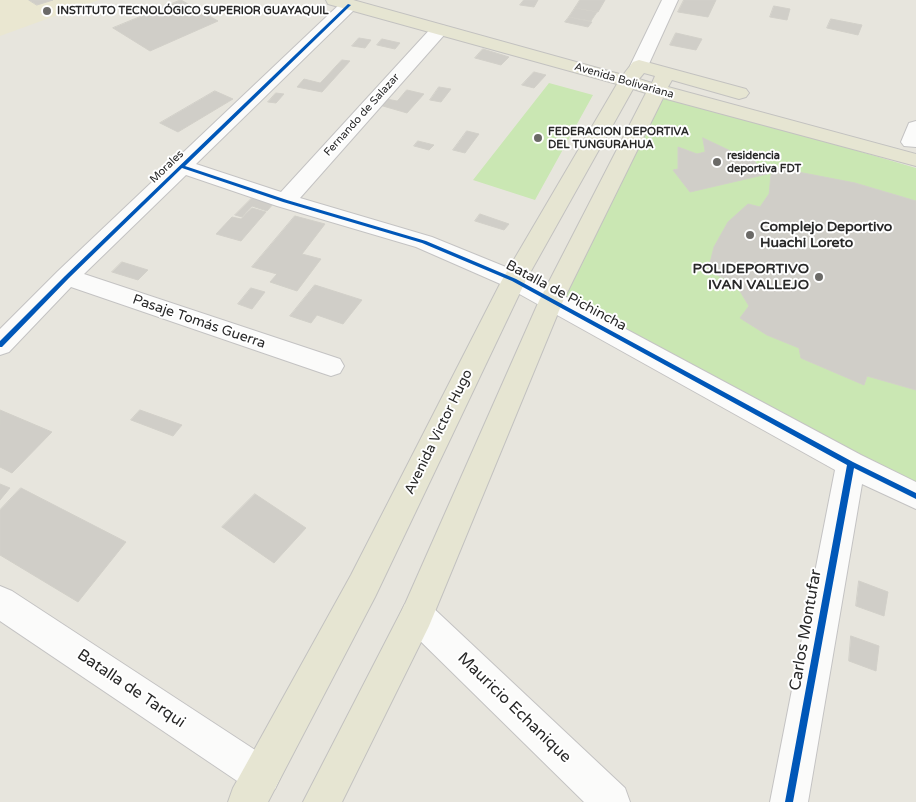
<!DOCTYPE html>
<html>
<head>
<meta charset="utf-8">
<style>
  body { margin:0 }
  canvas { display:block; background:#e7e5dd }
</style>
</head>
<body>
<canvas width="916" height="802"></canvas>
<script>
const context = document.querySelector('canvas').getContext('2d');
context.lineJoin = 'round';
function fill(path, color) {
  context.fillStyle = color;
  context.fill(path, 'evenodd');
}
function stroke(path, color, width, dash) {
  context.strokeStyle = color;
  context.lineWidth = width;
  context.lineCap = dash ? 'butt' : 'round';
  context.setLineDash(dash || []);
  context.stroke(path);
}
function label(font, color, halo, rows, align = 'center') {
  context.font = font + ' "Varela Round",sans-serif';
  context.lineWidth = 4;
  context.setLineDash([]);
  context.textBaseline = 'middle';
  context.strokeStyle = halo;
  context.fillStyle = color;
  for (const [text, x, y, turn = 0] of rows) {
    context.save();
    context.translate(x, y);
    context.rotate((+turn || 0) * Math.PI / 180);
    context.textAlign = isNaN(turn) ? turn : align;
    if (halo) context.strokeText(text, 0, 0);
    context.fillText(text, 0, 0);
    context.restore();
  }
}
fill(new Path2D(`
  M0,0h99l-99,36z`), '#eae7d1');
fill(new Path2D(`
  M549,83l44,12 -58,105 -62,-20z
  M657,92l259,76v328l-365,-195z`), '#cae7b3');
const building = new Path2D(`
  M29,0h24l-16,5z
  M181,0l37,21 -68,30 -37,-23z
  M524,0h14l-4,7 -14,-2z
  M580,0h25l-7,12 -23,-4z
  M684,0h32l-8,17 -30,-5z
  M774,6l16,3 -3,11 -17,-3z
  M575,8l22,4 -6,9 -22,-4z
  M569,17l23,5 -4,5 -23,-5z
  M831,19l31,6 -4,10 -31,-7z
  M676,33l26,6 -6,11 -26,-5z
  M359,38l12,2 -6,8 -13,-2z
  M382,39l18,4 -5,6 -18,-4z
  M483,49l26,8 -8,8 -26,-7z
  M342,60l8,1 -28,31 -25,-5 7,-8 16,4z
  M534,72l12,3 -12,13 -12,-3z
  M439,87l12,2 -10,13 -11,-2z
  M407,90l17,4 -17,19 -31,-9 6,-6 15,3z
  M215,91l18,8 -55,33 -18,-9z
  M276,93l8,1 -8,9 -8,-1z
  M467,131l12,3 -14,19 -12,-3z
  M703,138l36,17 7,-2 21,21 -77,18 -17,-22 5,-1v-22l19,7 8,-2z
  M418,141l16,4 -5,5 -15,-4z
  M772,167l83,16 61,18v189l-49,-14 -3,9 -63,-27 -2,-10 -32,-13 -27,-17 9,-12 -14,-23 -27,-12 6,-24 14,-25 20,-18 12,3 9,-13z
  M253,197l21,6 -7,8 -15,-5 -10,11 -7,-2z
  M252,208l14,4 -25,29 -25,-7 16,-17 9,2z
  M480,214l29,10 -5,6 -29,-9z
  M295,216l30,8 -23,30 19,5 -24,32 -27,-9 7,-8 -25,-7z
  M122,262l26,8 -10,10 -26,-8z
  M315,285l47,15 -19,24 -26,-9 -6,8 -21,-7z
  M251,288l14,4 -13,17 -14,-5z
  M0,410l52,22 -40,41 -12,-6z
  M140,410l42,15 -9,11 -42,-16z
  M0,484l10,4 -10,12z
  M21,488l105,54 -48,60 -78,-47v-45z
  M255,494l51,34 -32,35 -52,-36z
  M859,581l29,11 -4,24 -28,-10z
  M851,636l28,10 -3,25 -27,-10z`);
fill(building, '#d0cec8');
stroke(building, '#d2d0c9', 1);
const minor = new Path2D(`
  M349,0l6,1 2,4 -2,4 -159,155 85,28 152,-166 6,-1 6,1 3,4 -3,4 -145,164 132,39 91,37 338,181 55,27v27l-54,-25 -54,318h-38l65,-332 -330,-184 -89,-39 -139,-41 -91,-31 -102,99 256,85 4,7 -4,7 -9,3 -9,-3 -251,-86 -62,65 -9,3v-26l58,-58 285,-270z
  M662,0h16l-30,66 -3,4 -6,2 -6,-2 -3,-4z
  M916,121v26l-12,-1 -3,-4 8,-19z
  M0,586l12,5 263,172 6,13 -6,13 -13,6 -13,-6 -249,-168z
  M417,599l12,5 196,184 5,14h-46l-179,-176 -5,-11 5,-11z`);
const major = new Path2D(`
  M326,0h27l270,75 10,-13 6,-2 107,29 3,4 -3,4 -7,2 -67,-19 -4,7 248,67v12l-253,-68 -100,203 -134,325 -87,176h-39l102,-198 134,-303 107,-208 -13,-4 -107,191 -151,317 -107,205h-40l5,-14 118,-213 151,-295 115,-196 -289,-80zM644,73l11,3 -3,7 -13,-4z`);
stroke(minor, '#c4c3c3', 2);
stroke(major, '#c3c2c0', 2);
fill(minor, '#fbfbfa');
fill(major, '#e6e5d2');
fill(new Path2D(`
  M348,4l3,1 -166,161 102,34 139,41 90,38 337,183 63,31v6l-62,-31 -61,334h-8l62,-337 -335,-184 -90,-38 -139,-41 -101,-34 -113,110 -67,69h-2v-6l65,-65z`), '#0057b8');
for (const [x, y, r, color] of [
  [47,11,5,"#6b6a67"],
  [538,138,5,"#6b6a67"],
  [717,162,5,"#6b6a67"],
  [750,235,5,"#6b6a67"],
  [819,277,5,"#6b6a67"]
]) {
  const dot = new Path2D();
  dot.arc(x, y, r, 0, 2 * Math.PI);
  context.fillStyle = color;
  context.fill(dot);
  stroke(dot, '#fff', 2);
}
label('bold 11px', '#282828', '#fff', [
  ["INSTITUTO TECNOLÓGICO SUPERIOR GUAYAQUIL",57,11],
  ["FEDERACION DEPORTIVA",548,132],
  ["DEL TUNGURAHUA",548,145],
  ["residencia",727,156],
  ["deportiva FDT",727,169]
], 'left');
label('11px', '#282828', '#fff', [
  ["Avenida Bolivariana",624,81,16],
  ["Fernando de Salazar",362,115,-48],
  ["Morales",167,167,-44]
]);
label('bold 14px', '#282828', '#fff', [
  ["Complejo Deportivo",760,227],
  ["Huachi Loreto",760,243],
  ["POLIDEPORTIVO",809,269,"right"],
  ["IVAN VALLEJO",809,285,"right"]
], 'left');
label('14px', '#282828', '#fff', [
  ["Batalla de Pichincha",566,296,28],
  ["Pasaje Tomás Guerra",199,322,19],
  ["Avenida Victor Hugo",439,432,-64]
]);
label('16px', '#282828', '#fff', [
  ["Carlos Montufar",806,630,-80],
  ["Batalla de Tarqui",131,689,34],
  ["Mauricio Echanique",514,708,44]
]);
</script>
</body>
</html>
